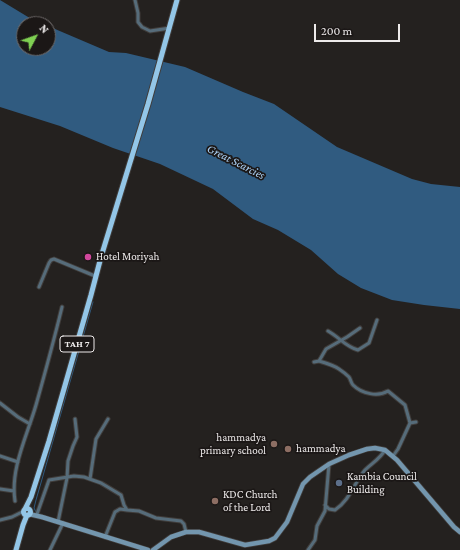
<!DOCTYPE html>
<html>
<head>
<meta charset="utf-8">
<style>
  body { margin:0 }
  #map { position:relative; width:460px; height:550px; overflow:hidden; background:#24211f; font-family:"Crimson Pro",serif }
  canvas { display:block }
  .north { position:absolute; left:16px; top:16px; width:40px; height:40px; box-sizing:border-box; background:#1b1716; border:1px solid #6f6b6b; border-radius:50%; rotate:49deg; font-size:11px; font-weight:700; line-height:16px; text-align:center; color:#edeaea }
  .north::after { content:''; display:block; margin:auto; width:14px; height:18px; background:#7fd052; clip-path:polygon(50% 0,100% 100%,50% 72%,0 100%) }
  .scale { position:absolute; left:314px; top:24px; width:86px; height:18px; box-sizing:border-box; border:2px solid #edeaea; border-top:0; padding-left:5px; font-size:12px; line-height:14px; white-space:nowrap; color:#edeaea; -webkit-text-stroke:3px #1b1716; paint-order:stroke }
</style>
</head>
<body>
<div id="map">
<canvas width="460" height="550"></canvas>
<div class="north">N</div>
<div class="scale">200 m</div>
</div>
<script>
const context = document.querySelector('canvas').getContext('2d');
context.lineJoin = 'round';
function fill(path, color) {
  context.fillStyle = color;
  context.fill(path, 'evenodd');
}
function stroke(path, color, width, dash) {
  context.strokeStyle = color;
  context.lineWidth = width;
  context.lineCap = dash ? 'butt' : 'round';
  context.setLineDash(dash || []);
  context.stroke(path);
}
function label(font, color, halo, rows, align = 'center') {
  context.font = font + ' "Crimson Pro",serif';
  context.lineWidth = 3.5;
  context.setLineDash([]);
  context.textBaseline = 'middle';
  context.strokeStyle = halo;
  context.fillStyle = color;
  for (const [text, x, y, turn = 0] of rows) {
    context.save();
    context.translate(x, y);
    context.rotate((+turn || 0) * Math.PI / 180);
    context.textAlign = isNaN(turn) ? turn : align;
    if (halo) context.strokeText(text, 0, 0);
    context.fillText(text, 0, 0);
    context.restore();
  }
}
fill(new Path2D(`
  M0,0l33,20 9,4h-18v24h24v-22l61,26 17,1 59,14 58,25 31,12 63,43 75,32 19,5 29,3v122l-36,-4 -32,-5 -31,-12 -23,-14 -27,-24 -33,-20 -25,-11 -40,-30 -53,-25 -47,-16 -53,-22 -60,-19z`), '#305b80');
stroke(new Path2D(`
  M36,512l-2,-4 2,-8 57,-198`), '#305b80', 1);
const minor = new Path2D(`
  M135,0l3,13v9l4,5 8,4 20,-3
  M39,287l10,-24 2,-3 3,-1 41,17
  M328,331c11,6 18,16 30,19l11,-7 8,-23
  M319,361c7,2 14,4 20,8 3,2 7,5 10,8 2,3 2,6 4,8 9,9 25,12 35,6l17,14 5,18 -12,26 -5,7
  M314,362l5,-1 7,-12 21,-12 13,-9
  M0,403l18,14 12,7
  M410,423l6,-1
  M0,456l18,6
  M90,479l6,-40 12,-20
  M0,489l14,2
  M15,501c-5,-32 12,-65 21,-96 9,-32 18,-65 26,-98
  M325,505l4,4 6,1c15,-10 19,-27 30,-40 7,-7 15,-11 20,-20
  M37,514l12,-34 25,-4 10,1 17,6 20,12 3,10 3,5 12,1 17,7 25,3 3,3 2,8
  M0,520l12,-3 12,-6
  M58,522l9,-44 1,-17 5,-15 4,-9 -2,-18
  M105,537l10,-25 5,-3 7,1
  M50,550l13,-27
  M308,550l7,-10 2,-14 8,-15 4,-47`);
const secondary = new Path2D(`
  M29,514l13,3 106,33
  M153,550l18,-13 15,-5h13l46,13 24,-4 6,-3 12,-16 16,-38 7,-7 19,-13 20,-9 18,-6 8,-1 10,2 12,10 57,67 6,5`);
const trunk = new Path2D(`
  M23.5 512a3.5 3.5 0 1 1 7 0a3.5 3.5 0 1 1-7 0Z
  M25,509l6,-12 18,-56 42,-146 10,-38 47,-153 29,-104
  M16,550l7,-25 4,-10`);
stroke(minor, '#403d3b', 5);
stroke(secondary, '#403d3b', 6);
stroke(trunk, '#403d3b', 7);
stroke(minor, '#566c7a', 3);
stroke(secondary, '#7396ae', 4.5);
stroke(trunk, '#93c6e7', 5);
for (const [x, y, r, color] of [
  [88,257,4,"#d1479c"],
  [274,444,4,"#8d6e63"],
  [288,449,4,"#8d6e63"],
  [339,483,4,"#5c6f8a"],
  [215,501,4,"#8d6e63"]
]) {
  const dot = new Path2D();
  dot.arc(x, y, r, 0, 2 * Math.PI);
  context.fillStyle = color;
  context.fill(dot);
  stroke(dot, '#1b1716', 1.5);
}
for (const [x, y, w] of [
  [77,344,34]
]) {
  const box = new Path2D();
  box.roundRect(x - w / 2, y - 8, w, 16, 3);
  context.fillStyle = '#1b1716';
  context.fill(box);
  stroke(box, '#edeaea', 1);
}
label('bold 10px', '#edeaea', null, [
  ["TAH 7",77,344]
]);
label('11px', '#edeaea', '#1b1716', [
  ["Hotel Moriyah",96,257],
  ["hammadya",266,438,"right"],
  ["primary school",266,451,"right"],
  ["hammadya",296,449],
  ["Kambia Council",347,477],
  ["Building",347,490],
  ["KDC Church",223,495],
  ["of the Lord",223,508]
], 'left');
label('italic 12px', '#acd2f6', '#1b1716', [
  ["Great Scarcies",236,162,27]
]);
</script>
</body>
</html>
